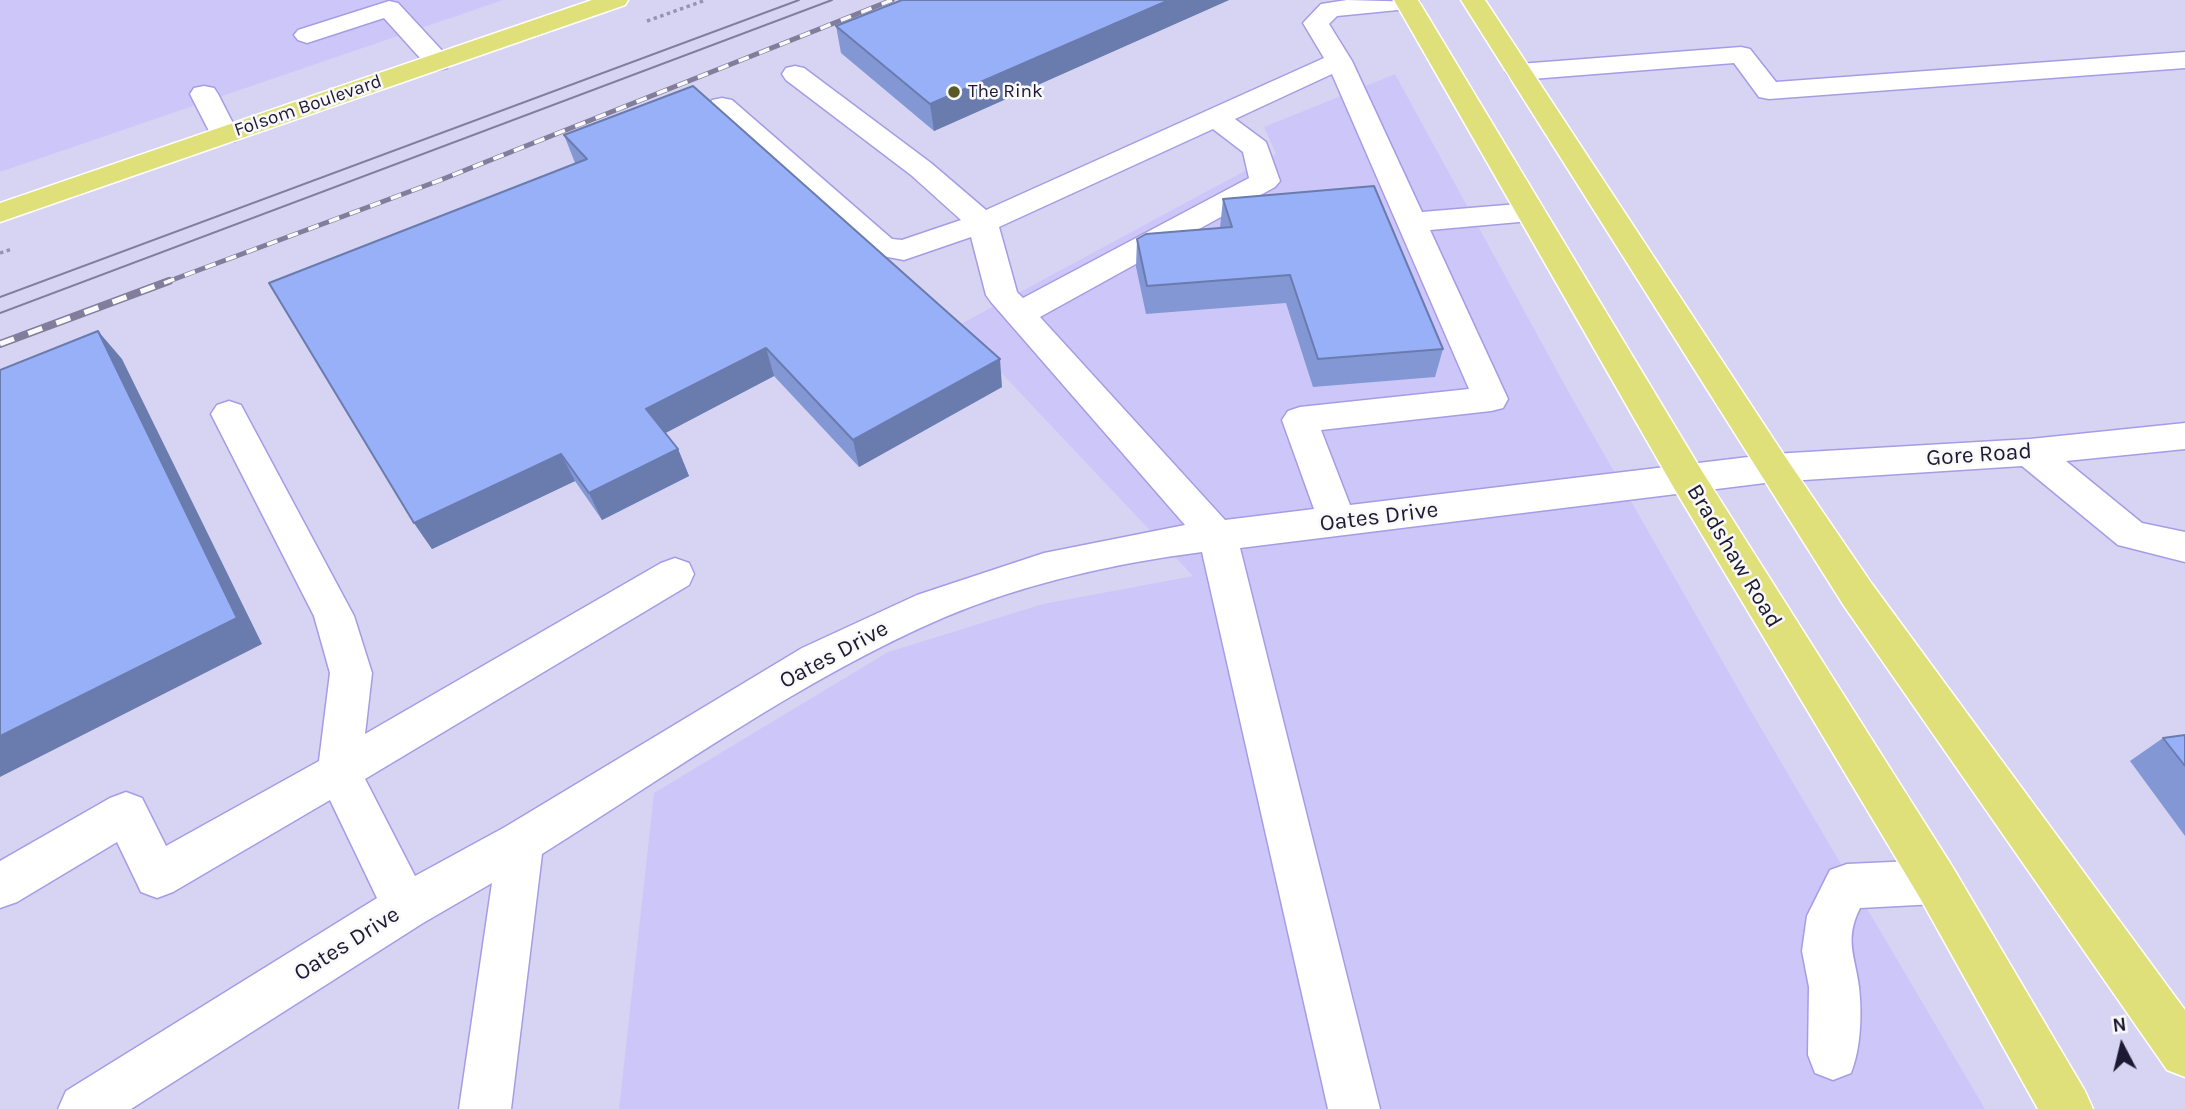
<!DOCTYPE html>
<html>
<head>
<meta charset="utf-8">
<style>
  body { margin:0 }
  #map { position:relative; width:2185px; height:1109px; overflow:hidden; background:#d7d4f3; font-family:Karla,sans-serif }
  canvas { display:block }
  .north { position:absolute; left:2087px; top:1011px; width:70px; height:70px; -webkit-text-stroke:5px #f9f9f9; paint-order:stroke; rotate:353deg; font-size:19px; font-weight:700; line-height:28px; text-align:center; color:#1d1934 }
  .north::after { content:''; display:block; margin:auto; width:24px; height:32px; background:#1d1934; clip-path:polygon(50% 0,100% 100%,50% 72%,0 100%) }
</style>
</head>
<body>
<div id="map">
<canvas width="2185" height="1109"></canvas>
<div class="north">N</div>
</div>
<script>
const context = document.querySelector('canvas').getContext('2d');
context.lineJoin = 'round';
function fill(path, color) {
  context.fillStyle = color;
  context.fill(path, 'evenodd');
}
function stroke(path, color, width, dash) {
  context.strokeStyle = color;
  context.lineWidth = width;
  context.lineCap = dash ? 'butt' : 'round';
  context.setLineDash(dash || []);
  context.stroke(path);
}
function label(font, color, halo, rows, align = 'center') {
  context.font = font + ' Karla,sans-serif';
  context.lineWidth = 5;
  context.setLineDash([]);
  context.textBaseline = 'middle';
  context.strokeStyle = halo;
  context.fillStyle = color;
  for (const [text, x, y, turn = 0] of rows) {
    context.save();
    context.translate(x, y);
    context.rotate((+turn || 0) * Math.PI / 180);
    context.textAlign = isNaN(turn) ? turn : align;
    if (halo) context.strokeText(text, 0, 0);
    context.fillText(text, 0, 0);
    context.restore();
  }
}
fill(new Path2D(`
  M0,0h503l-503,172z
  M1395,74l173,317 180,315 237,403h-1366l35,-316 234,-141 155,-48 150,-28 -236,-250 319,-172 -12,-27z`), '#cdc7f9');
const minor = new Path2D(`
  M1347,0l73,2 -3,5 -9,2 -71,7 -8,8 23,37 70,151 108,-9 11,2 4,7 -4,7 -11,2 -100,9 78,169 -5,9 -12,3 -170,19 29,75 423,-51 257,-15 155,-16v26l-119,12 76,62 43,9v30l-67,-17 -96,-79 -249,16 -533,66 140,561h-52l-126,-557c-86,11 -176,31 -257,65 -142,61 -272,155 -403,237l-31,255h-52l33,-226 -69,40 -292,186h-73l8,-18 311,-193 -47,-98 -157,92 -16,6 -16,-6 -24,-50 -100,60 -17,6v-47l110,-63 16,-6 16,6 24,48 153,-85 11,-88 -16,-57 -103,-202 6,-9 12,-4 12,4 113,211 18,57 -7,61 296,-171 14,-5 14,5 5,11 -5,11 -324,194 50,97 90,-49 297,-179 115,-53 127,-42 141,-28 -194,-223 -5,-7 -15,-58 -67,23 -32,-6 -160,-142 -4,-6 4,-6 10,-2 10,2 160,139 10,1 59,-20 -50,-45 -125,-95 -4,-6 4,-6 9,-2 9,2 127,95 55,47 338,-152 -21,-35 18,-19zM1332,74l137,315 -169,18 -12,4 -6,9 32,89 -89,11 -185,-203 235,-130 5,-6 -14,-39 -31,-23zM1213,129l30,23 6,26 -226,120 -6,-6 -18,-65z
  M389,1l9,2 49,53 4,6 -4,6 -9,2 -9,-2 -45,-50 -77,25 -9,-3 -4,-5 4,-5z
  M1741,47l9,2 26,33 409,-30v16l-416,31 -10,-2 -25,-34 -215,17 -9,-2 -4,-6 4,-6 9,-2z
  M204,86l10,2 4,6 21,41 -4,6 -10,2 -10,-2 -4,-6 -21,-41 4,-6z
  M1936,860l16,6 7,16 -7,16 -16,6 -76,4c-16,32 -5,47 -1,79 3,27 2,61 -8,86l-18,7 -18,-7 -7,-18 1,-68 -7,-36 5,-35 23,-46 17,-6z`);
const major = new Path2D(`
  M592,0h36l-3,5 -625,217v-19z
  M1394,0h24l282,468 252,398 133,225 8,18h-55l-118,-211 -246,-410z
  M1461,0h24l301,458 86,126 313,426v67l-18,-7 -323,-464z`);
stroke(minor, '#a69ce5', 3);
stroke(major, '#fff', 3);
stroke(new Path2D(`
  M647,21l59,-21
  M0,253l12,-4`), '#9794b2', 3.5, [3.5, 3.5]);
fill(minor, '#fff');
fill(major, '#dfe07a');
stroke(new Path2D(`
  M0,297l799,-297
  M0,313l832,-313`), '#817d9b', 2);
const railFar1 = new Path2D(`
  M164,283l274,-102 454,-181`);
const rail = new Path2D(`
  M0,344l169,-63`);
stroke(railFar1, '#817d9b', 5);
stroke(rail, '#817d9b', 8);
stroke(railFar1, '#f9f9f9', 3.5, [11]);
stroke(rail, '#f9f9f9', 5, [15]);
fill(new Path2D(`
  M902,0h327l-295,131 -93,-78 -5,-27z
  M564,135l438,252 -143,80 -85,-91 -109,57 13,16 11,27 -87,44 -27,-39 -143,68 -18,-26 161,-360z
  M1223,199l220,150 -8,28 -122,10 -27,-84 -140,11 -10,-47 1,-28 83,-11z
  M2185,735v101l-55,-75 33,-23z`), '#8397d5');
fill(new Path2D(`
  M1169,0h60l-295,131 -4,-27z
  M98,331l24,28 140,285 -262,133v-41z
  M766,348l8,28 -116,61 -12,-28z
  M1000,359l2,28 -143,80 -6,-27z
  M678,449l11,27 -87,44 -13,-27z
  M561,454l14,27 -143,68 -18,-26z`), '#6a7bae');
const building = new Path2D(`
  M902,0h267l-239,104 -94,-78z
  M693,86l307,273 -147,81 -87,-92 -120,61 32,40 -89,44 -28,-39 -147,69 -145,-240 318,-124 -23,-24z
  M1374,186l69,163 -125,10 -28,-84 -143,11 -10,-47 9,-5 86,-7 -9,-28z
  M98,331l139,287 -237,118v-366z
  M2185,735v31l-22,-28z`);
fill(building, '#98b0f8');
stroke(building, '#6a7bae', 2);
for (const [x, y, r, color] of [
  [954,92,7,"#585926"]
]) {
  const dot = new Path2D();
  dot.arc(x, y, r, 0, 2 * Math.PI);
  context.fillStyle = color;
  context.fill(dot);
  stroke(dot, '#f9f9f9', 2.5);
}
label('19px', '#1d1934', '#f9f9f9', [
  ["The Rink",968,92]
], 'left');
label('19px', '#1d1934', '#f9f9f9', [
  ["Folsom Boulevard",308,106,-19]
]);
label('23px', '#1d1934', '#f9f9f9', [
  ["Gore Road",1979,455,-4],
  ["Oates Drive",1379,517,-7],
  ["Bradshaw Road",1734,556,59],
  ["Oates Drive",834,655,-28],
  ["Oates Drive",347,944,-32]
]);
</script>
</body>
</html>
